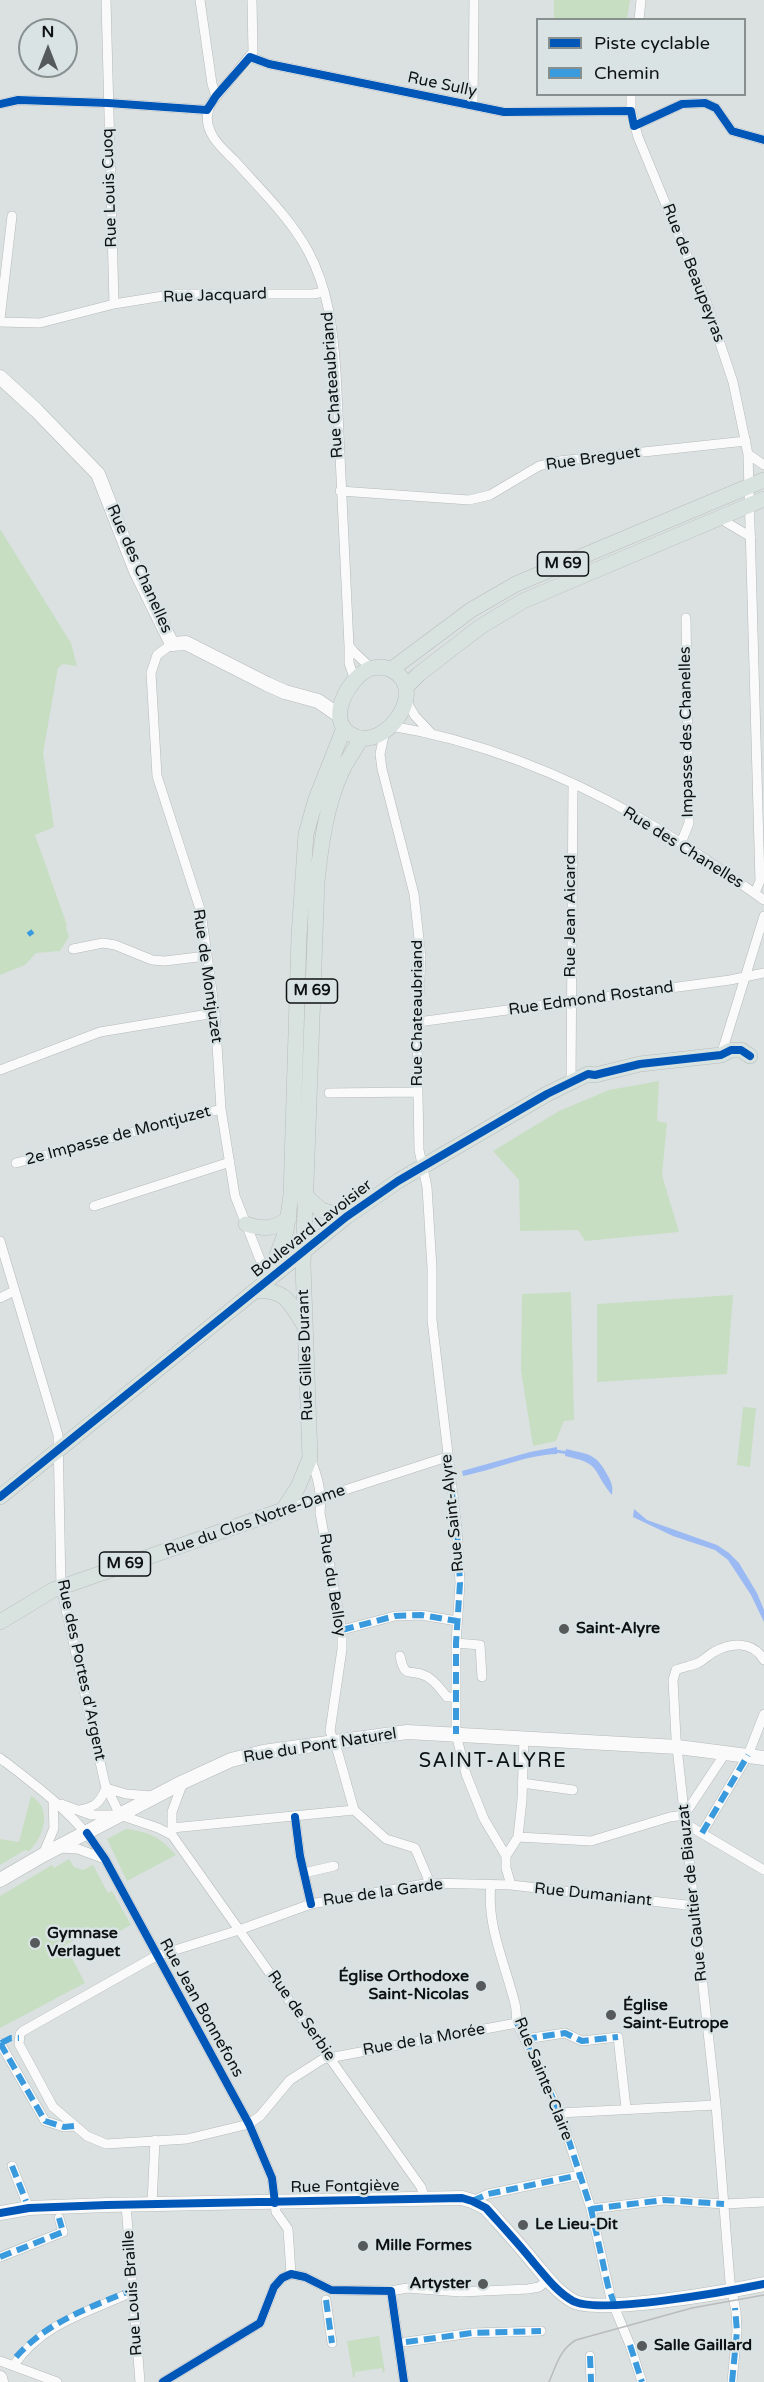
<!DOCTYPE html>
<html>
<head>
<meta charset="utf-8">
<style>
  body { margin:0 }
  #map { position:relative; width:764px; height:2382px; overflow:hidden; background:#dbe1e1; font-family:"Varela Round",sans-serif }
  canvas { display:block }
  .legend { position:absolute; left:536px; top:18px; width:210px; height:78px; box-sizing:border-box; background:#d9e3e3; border:2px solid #888f8f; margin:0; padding:8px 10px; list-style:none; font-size:18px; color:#0f1212 }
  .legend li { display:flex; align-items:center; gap:12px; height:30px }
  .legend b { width:30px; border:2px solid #888f8f }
  .north { position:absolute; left:18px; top:18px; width:60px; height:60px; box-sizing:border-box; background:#d9e3e3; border:2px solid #888f8f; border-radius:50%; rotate:0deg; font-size:16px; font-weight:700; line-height:24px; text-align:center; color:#0f1212 }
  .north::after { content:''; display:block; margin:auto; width:21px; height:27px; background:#565a5a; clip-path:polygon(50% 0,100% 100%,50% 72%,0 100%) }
</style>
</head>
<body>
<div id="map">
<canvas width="764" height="2382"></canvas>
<ul class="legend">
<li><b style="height:8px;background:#0057b8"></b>Piste cyclable</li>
<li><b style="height:8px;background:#3a9ade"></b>Chemin</li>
</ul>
<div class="north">N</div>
</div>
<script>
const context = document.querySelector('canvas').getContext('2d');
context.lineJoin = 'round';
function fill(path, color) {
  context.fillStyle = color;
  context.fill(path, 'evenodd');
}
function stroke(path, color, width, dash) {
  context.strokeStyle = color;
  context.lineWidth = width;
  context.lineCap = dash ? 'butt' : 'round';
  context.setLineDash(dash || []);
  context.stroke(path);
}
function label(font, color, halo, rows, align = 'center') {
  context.font = font + ' "Varela Round",sans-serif';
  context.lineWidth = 5;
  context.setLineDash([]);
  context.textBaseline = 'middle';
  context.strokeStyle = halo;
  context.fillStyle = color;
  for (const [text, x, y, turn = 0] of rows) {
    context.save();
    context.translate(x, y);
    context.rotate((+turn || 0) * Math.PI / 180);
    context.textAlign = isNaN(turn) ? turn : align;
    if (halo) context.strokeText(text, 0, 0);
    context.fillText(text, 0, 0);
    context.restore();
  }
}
fill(new Path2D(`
  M554,0h76l-3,20 -73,-1z
  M0,529l71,114 6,23 -14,-2 -5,4 -15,85 11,74 -19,8 32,90 -1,2 3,10 -9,14 -24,2 -11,12 -25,10z
  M659,1081l-2,40 10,2 -5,52 17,57 -94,9 -7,-11 -58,1 -1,-51 -26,-29 66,-40 50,-21z
  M571,1292l3,128 -10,1 -8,20 -23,5 -12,-75 1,-77z
  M733,1295l-6,79 -130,8v-78z
  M743,1407l13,1 -6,59 -13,-2z
  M31,1796c22,12 13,41 -2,55l-4,-1 -25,15v-26l19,3z
  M126,1829c24,3 34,8 50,26l-49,26 -20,-42z
  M69,1859l5,8 9,3 10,-5 15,28 4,-2 19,34 -28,15 -7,-11 -31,16 20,38 -85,45v-132l52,-31 2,3z
  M379,2336l6,36 -2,1 -1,-5 -27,4v5h-2l-6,-36z`), '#c7dec3');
fill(new Path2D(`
  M557,1447v7c-32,1 -63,16 -94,22l-1,-5 68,-19z
  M566,1449c24,6 30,4 42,27 4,8 5,10 4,19 -21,-26 -10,-31 -47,-39z
  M634,1509l13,11 70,25 12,8 10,10 18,30 7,17v12l-13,-27 -23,-35 -13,-10 -42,-14 -40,-19z`), '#9bb9f3');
stroke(new Path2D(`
  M555,1451l14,2`), '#9bb9f3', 3);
const street = new Path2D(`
  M106,0l8,304
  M200,0l12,84 4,12
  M252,0l1,52 -42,51c-5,10 -5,20 0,30 5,11 16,20 24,28 25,28 55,57 73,90 20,37 25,78 28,120l13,275v17l6,17
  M639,20l2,-20
  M250,57l19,7 235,48 127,-1
  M631,94v17l7,26 69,167 26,78 15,72 12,427 -5,12
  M0,104l18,-4 90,3 99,7
  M473,106l1,-106
  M634,126l48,-22 23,-1 11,5 16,23 32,9
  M0,319l12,-103
  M0,322l40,1 74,-19 62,-10h137l11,-2
  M748,454l16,11
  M340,491l129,9 21,-5 49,-29 20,-5 187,-20
  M719,518l32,19
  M172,644l-15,11 -6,18 6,103 44,136 14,101 6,96 14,87 33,84
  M349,646l5,6 17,16
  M406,701l9,15 15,16
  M391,726c86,14 172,48 247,91 44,25 85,54 126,83
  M385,731l-5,23 2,15 32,125 7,63 -4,81 2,112 8,37 5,81v52l25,209 3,54 -4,60v91l10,40 18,45 22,37v12l5,17
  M681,843l8,-20 -3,-205
  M73,949l30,-6 12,2 37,15 13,1 41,-5
  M418,1022l312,-42 34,-7
  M721,1055l43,-139
  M0,1070l100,-38 115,-19
  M571,1083l2,-299
  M329,1093l89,-1
  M16,1163l205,-54
  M94,1206l136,-44
  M0,1241l58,194 3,152 44,197 15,31
  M0,1298l14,-7
  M310,1458c8,19 12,35 10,55l22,117v19l-12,82 8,22 16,57 32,29 29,9 15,35
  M283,1510l164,-53
  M342,1630l53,-14 26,-1 36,6
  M456,1643l24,2 2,32
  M400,1656c5,24 9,12 26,20 9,4 15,14 21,21h9
  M0,1758c38,29 79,59 105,101l144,265 23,54 4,34 12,17 3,45
  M522,1783l51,7
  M61,1804l30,11h29l38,13 14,7 249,352 4,12
  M80,1810c15,-3 20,-7 26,-22l20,6 26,2
  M685,1814l41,-62
  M295,1817l5,39 11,48
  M686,1824l78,46
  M172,1828l182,-18
  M172,1833v-21l11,-30
  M702,1833l46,-78 16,-41
  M518,1837l73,4 79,-24 15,-2
  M59,1848l19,1 27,10
  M43,1855l11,-27 -1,-28
  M506,1856l12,-19 4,-37 2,-63
  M304,1873l30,-7
  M491,1885c-5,40 15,81 24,119 2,7 1,13 2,19l43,90 31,96 20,90 19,46 12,37
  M517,2023l-194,36 -33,21 -30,36 -11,8 -62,15 -81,5 -19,-8 -34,-29 -34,-63 1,-10 3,-3 133,-75 83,-26 72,-26 119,-21 81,2 184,21
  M525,2039l40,-6 17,8 36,-4 8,71
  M0,2043l45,78 19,6 11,-1
  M559,2113l157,-8
  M12,2166l14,35
  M472,2201l16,-7 92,-19
  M152,2204l3,-64
  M126,2205l14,177
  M591,2209l73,-9 60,4 40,-2
  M0,2257l63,-25 -4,-14
  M391,2291l13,91
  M326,2300l6,43
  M406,2342l66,-9 69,-2
  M590,2356l1,26
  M0,2361l57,21
  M14,2365c28,-42 75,-53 118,-73
  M163,2382l97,-59 14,-36 8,-9 9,-4 14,3 26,13 60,1 16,-3 54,4 67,-3 11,-2 9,-7
  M732,2382l5,-51 -1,-20 -6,-29 -14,-177 -40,-367 -3,-58 3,-10c7,-3 15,-4 22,-7 6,-3 10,-8 16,-11 17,-10 39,-11 50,8`);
const secondary = new Path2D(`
  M0,377l36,33 62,64 38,97 36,73 14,-1 8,4 73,37 18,8 33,9 22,15
  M0,1880l43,-25 140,-73 48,-22 32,-8 144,-20 271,15 86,11
  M0,2213l29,-5 78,-3 355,-7 10,3 14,7c16,18 33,36 48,55 12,14 23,29 39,38 26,14 157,-10 191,-17
  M0,2378l1,4`);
const primary = new Path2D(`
  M383,667c54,14 2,90 -33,67 -24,-16 -1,-56 19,-65 4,-2 10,-1 14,-2z
  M392,669l79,-59 45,-26 248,-104
  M406,687l13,-13 61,-47 43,-26 241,-102
  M306,1196l15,14 25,7
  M246,1224c18,6 29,5 43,-6
  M268,1280l18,-49 5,-36 8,-259 7,-102 10,-35 28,-71
  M255,1291c30,-2 34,10 49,34
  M0,1497l346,-280 52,-36 149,-87 41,-20 7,1 45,-11 81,-9 10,-5h10l9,6
  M0,1622l53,-32 230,-80 15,-23 12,-29 -7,-193 14,-384c4,-36 9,-76 25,-110 5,-11 13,-22 19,-32`);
stroke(street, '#b5b9b9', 10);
stroke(secondary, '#b5b9b9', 15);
stroke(primary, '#b9bcbc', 16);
stroke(street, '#fafafa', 9);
stroke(secondary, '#fafafa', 14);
stroke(primary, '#d8e3e0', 15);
stroke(new Path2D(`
  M549,2382c7,-16 11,-33 27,-42l116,-32 72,-13`), '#babbbb', 1.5);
stroke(new Path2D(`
  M29,931l3,4
  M447,1457l10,72 3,54 -4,60v91
  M342,1630l53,-14 26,-1 36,6
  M702,1833l46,-78
  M517,2023l43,90 31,96 17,77 7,20
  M525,2039l40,-6 17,8 36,-4
  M0,2043l45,78 19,6 11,-1
  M1,2043l10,-5h8
  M12,2166l14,35
  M472,2201l16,-7 92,-19
  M591,2209l73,-9 60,4
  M0,2257l63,-25 -4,-14
  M326,2300l6,43
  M406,2342l66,-9 69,-2
  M630,2345l12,37
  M590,2356l1,26
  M16,2357c30,-34 70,-48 111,-65
  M732,2382l5,-51 -2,-23`), '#3a9ade', 6, [12, 6]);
stroke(new Path2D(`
  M0,104l18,-4 90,3 99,7 9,-14 34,-39 19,7 235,48 127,-1 3,15 48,-22 23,-1 11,5 16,23 32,9
  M0,1497l346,-280 52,-36 149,-87 41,-20 7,1 45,-11 81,-9 10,-5h10l9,6
  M295,1817l5,39 11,48
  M87,1833l18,26 144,265 23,54 3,25
  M0,2213l29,-5 78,-3 355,-7 10,3 14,7c16,18 33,36 48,55 12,14 23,29 39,38 26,14 157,-10 191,-17
  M163,2382l97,-59 14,-36 8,-9 9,-4 14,3 26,13 60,1 13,91`), '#0057b8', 8);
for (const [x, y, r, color] of [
  [564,1629,6,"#565a5a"],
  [35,1943,6,"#565a5a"],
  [481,1986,6,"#565a5a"],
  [611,2015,6,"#565a5a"],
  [523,2225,6,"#565a5a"],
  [363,2246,6,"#565a5a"],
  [483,2284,6,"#565a5a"],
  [642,2346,6,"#565a5a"]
]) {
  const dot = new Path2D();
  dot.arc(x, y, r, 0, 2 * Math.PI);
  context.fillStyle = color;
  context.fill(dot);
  stroke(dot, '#d9e3e3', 2);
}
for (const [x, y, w] of [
  [563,564,51],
  [312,991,51],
  [125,1564,51]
]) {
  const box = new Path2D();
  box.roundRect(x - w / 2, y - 12, w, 24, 4.5);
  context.fillStyle = '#d9e3e3';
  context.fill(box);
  stroke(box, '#0f1212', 1.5);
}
label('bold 15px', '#0f1212', null, [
  ["M 69",563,564],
  ["M 69",312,991],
  ["M 69",125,1564]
]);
label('16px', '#0f1212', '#d9e3e3', [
  ["Rue Sully",442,85,12],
  ["Rue Louis Cuoq",110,188,-92],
  ["Rue de Beaupeyras",693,273,69],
  ["Rue Jacquard",215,296,-2],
  ["Rue Chateaubriand",333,385,-94],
  ["Rue Breguet",593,459,-8],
  ["Rue des Chanelles",139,569,66],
  ["Impasse des Chanelles",687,732,-91],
  ["Rue des Chanelles",683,848,32],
  ["Rue Jean Aicard",571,916,-90],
  ["Rue de Montjuzet",207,976,82],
  ["Rue Edmond Rostand",591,999,-8],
  ["Rue Chateaubriand",418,1013,-90],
  ["2e Impasse de Montjuzet",118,1136,-15],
  ["Boulevard Lavoisier",312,1229,-38],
  ["Rue Gilles Durant",306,1355,-92],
  ["Rue Saint-Alyre",453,1513,-96],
  ["Rue du Clos Notre-Dame",255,1521,-19],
  ["Rue du Belloy",332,1585,81],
  ["Rue des Portes d'Argent",81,1670,78],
  ["Rue du Pont Naturel",320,1746,-9],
  ["Rue de la Garde",383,1893,-8],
  ["Rue Gaultier de Biauzat",693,1893,-96],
  ["Rue Dumaniant",593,1895,6],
  ["Rue Jean Bonnefons",201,2008,61],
  ["Rue de Serbie",301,2016,55],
  ["Rue de la Morée",424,2040,-10],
  ["Rue Sainte-Claire",543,2079,68],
  ["Rue Fontgiève",345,2187,-1],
  ["Rue Louis Braille",133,2293,-94]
]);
label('bold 16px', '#0f1212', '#d9e3e3', [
  ["Saint-Alyre",576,1629],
  ["Gymnase",47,1934],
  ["Verlaguet",47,1952],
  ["Église Orthodoxe",469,1977,"right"],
  ["Saint-Nicolas",469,1995,"right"],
  ["Église",623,2006],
  ["Saint-Eutrope",623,2024],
  ["Le Lieu-Dit",535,2225],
  ["Mille Formes",375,2246],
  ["Artyster",471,2284,"right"],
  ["Salle Gaillard",654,2346]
], 'left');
context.letterSpacing = '1.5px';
label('20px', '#0f1212', '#d9e3e3', [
  ["SAINT-ALYRE",493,1762]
]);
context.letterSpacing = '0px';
</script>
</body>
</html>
